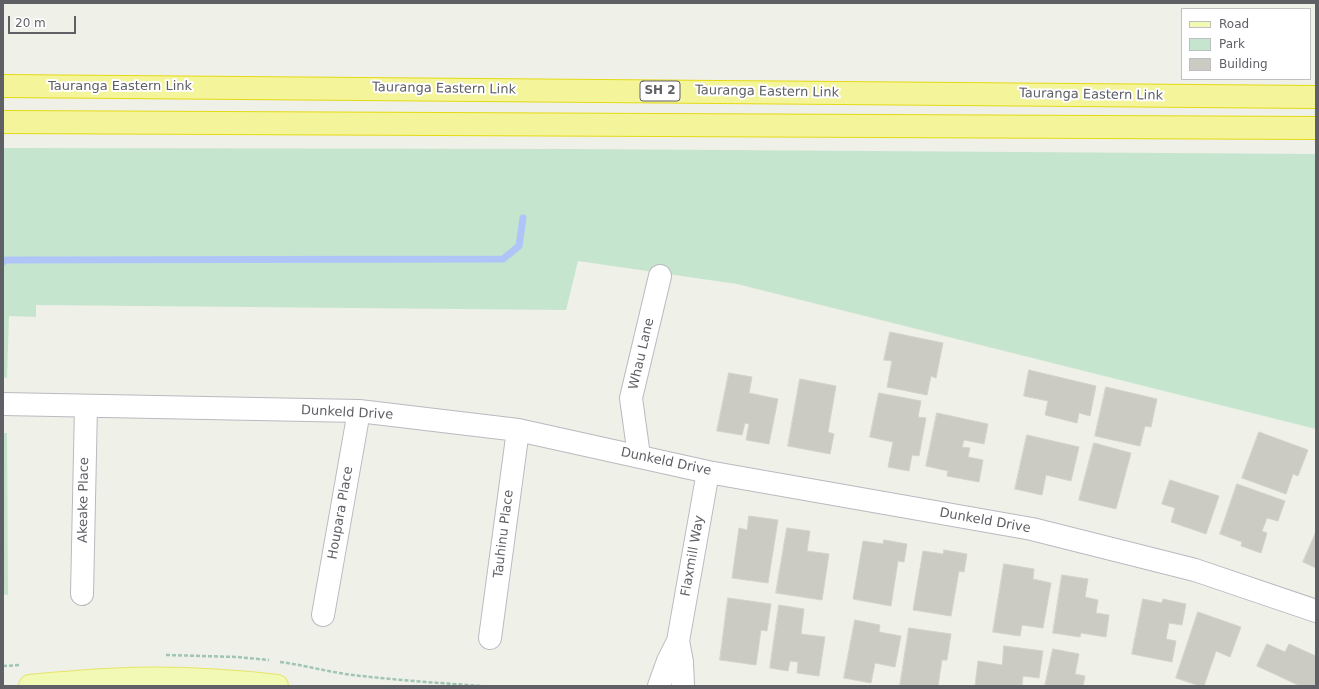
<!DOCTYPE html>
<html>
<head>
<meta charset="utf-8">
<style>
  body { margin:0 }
  #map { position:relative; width:1319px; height:689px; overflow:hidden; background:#eff0e8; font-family:"DejaVu Sans",sans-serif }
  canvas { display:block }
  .frame { position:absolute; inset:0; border:4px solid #5f6066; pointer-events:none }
  .legend { position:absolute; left:1181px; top:8px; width:130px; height:72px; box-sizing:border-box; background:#fff; border:1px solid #bfbfc2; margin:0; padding:5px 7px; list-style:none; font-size:12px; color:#5f6066 }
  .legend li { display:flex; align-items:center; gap:8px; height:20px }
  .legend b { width:20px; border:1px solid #bfbfc2 }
  .scale { position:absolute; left:8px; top:16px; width:68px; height:18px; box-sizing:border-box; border:2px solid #5f6066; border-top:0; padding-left:5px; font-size:12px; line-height:14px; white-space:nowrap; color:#5f6066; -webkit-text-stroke:3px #fff; paint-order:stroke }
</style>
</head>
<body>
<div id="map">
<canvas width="1319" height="689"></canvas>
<div class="frame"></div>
<ul class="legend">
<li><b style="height:5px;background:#f2f9b4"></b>Road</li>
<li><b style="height:11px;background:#c6e5ce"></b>Park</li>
<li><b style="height:11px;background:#cbcbc4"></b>Building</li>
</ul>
<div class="scale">20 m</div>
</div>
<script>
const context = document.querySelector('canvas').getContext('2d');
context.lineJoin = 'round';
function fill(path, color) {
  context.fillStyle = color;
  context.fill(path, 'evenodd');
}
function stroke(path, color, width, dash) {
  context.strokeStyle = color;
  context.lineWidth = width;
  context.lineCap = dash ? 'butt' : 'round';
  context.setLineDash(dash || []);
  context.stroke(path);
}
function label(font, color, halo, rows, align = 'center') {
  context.font = font + ' "DejaVu Sans",sans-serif';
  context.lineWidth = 4;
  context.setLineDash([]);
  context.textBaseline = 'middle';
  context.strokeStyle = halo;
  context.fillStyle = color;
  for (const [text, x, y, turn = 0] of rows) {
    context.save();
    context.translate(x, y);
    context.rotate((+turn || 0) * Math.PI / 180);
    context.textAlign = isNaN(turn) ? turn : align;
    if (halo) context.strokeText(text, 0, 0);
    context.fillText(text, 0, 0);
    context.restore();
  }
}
fill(new Path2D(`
  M3,148l572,1 741,5v275l-579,-145 -159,-23 -12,49 -530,-5v12l-27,-1 -2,62 -4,-1z
  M3,433h4l1,162 -5,-1z`), '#c6e5ce');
stroke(new Path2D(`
  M3,262l3,-2 497,-1 16,-13 4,-28`), '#afc5f8', 7);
const building = new Path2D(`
  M890,332l53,11 -7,35 -5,-2 -4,19 -40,-8 5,-26 -8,-1z
  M1029,370l67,16 -6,30 -11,-3 -2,10 -32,-8 3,-14 -24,-5z
  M729,373l23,4 -3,16 29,6 -9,45 -23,-4 3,-16 -4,-1 -3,12 -25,-4z
  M800,379l36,7 -8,46 6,2 -4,20 -42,-8z
  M1106,387l51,12 -6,28 -6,-1 -5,20 -45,-10z
  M879,393l42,8 -3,16 8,1 -7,38 -7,-1 -3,16 -21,-4 5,-25 -23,-5z
  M937,413l51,11 -4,20 -20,-4 -2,7 8,1 -2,9 15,3 -4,22 -32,-6 1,-5 -22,-5z
  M1259,432l49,18 -10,26 -5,-2 -7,20 -44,-16z
  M1027,435l52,12 -8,34 -25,-6 -4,20 -27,-6z
  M1094,443l37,10 -15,56 -37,-9z
  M1170,480l49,16 -13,38 -35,-12 4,-14 -13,-4z
  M1237,484l48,17 -7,20 -11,-3 -5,13 5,2 -6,20 -20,-7 1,-4 -22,-8z
  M749,516l29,4 -10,63 -36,-5 7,-50 8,2z
  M787,528l23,3 -3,20 22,3 -7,46 -46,-7z
  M1316,532v36l-13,-6z
  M884,540l23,4 -3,18 -6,-1 -7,45 -38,-7 10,-58 20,3z
  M944,550l23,4 -3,18 -5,-1 -8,45 -38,-6 10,-59 20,3z
  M1004,564l30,5 -1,10 18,4 -8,45 -21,-3 -2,11 -27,-4z
  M1062,575l26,4 -3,18 13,3 -2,13 13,2 -3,22 -25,-4 -1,4 -27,-4z
  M728,598l43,6 -4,27 -6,-1 -5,35 -36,-5z
  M1143,599l19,4 1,-4 23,5 -4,21 -13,-2 -3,16 10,2 -4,21 -40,-8z
  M779,605l25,4 -3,25 24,3 -6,39 -22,-3 1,-11 -8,-1 -2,10 -18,-3z
  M1198,612l43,15 -11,30 -14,-6 -12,35h-4l-24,-8z
  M855,620l25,5 -1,7 22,4 -6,31 -20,-4 -4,20 -27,-5z
  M909,628l42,6 -4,26h-5l-4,26h-38z
  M1267,644l18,8 4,-8 27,12v30h-19l1,-1 -41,-19z
  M1004,646l39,5 -4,27 -16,-2 -1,10h-47l3,-25 24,4z
  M1053,649l26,5 -4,20 10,2 -2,10h-38z`);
fill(building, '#cbcbc4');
stroke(building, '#d4d3c6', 1);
const minor = new Path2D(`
  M3,404l356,7 159,19 190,42 324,57 163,41 121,41
  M639,456l-8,-58 29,-122
  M82,594l4,-188
  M323,615l36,-204
  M490,638l28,-208
  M678,641l4,21 1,24
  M659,686l9,-25 10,-20 30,-169`);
const major = new Path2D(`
  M30,686c15,-2 31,-3 46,-4 67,-6 134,-4 201,4`);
const highway = new Path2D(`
  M3,86l1313,11
  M3,122l1313,6`);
stroke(minor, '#b9bac0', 24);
stroke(major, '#e6e46a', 24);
stroke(highway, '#e4da13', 24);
stroke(new Path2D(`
  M166,655l71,2 32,3
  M280,662c24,3 48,10 73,13 42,5 86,8 129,11
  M3,666l17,-1`), '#a0c5b4', 2.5, [4, 2]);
stroke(minor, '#fff', 22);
stroke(major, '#f2f9b4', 22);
stroke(highway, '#f4f59a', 22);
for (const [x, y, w] of [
  [660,91,40]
]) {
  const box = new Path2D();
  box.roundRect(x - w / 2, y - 10, w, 20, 3);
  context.fillStyle = '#fff';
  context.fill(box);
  stroke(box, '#5f6066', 1);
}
label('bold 12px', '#5f6066', null, [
  ["SH 2",660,91]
]);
label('13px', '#5f6066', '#fff', [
  ["Tauranga Eastern Link",120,87],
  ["Tauranga Eastern Link",444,89,1],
  ["Tauranga Eastern Link",767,92,1],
  ["Tauranga Eastern Link",1091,95,1],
  ["Whau Lane",642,354,-77],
  ["Dunkeld Drive",347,413,3],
  ["Dunkeld Drive",666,462,12],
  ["Akeake Place",84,500,-89],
  ["Houpara Place",341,513,-80],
  ["Dunkeld Drive",985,521,10],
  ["Tauhinu Place",504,534,-83],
  ["Flaxmill Way",693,556,-80]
]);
</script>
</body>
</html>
